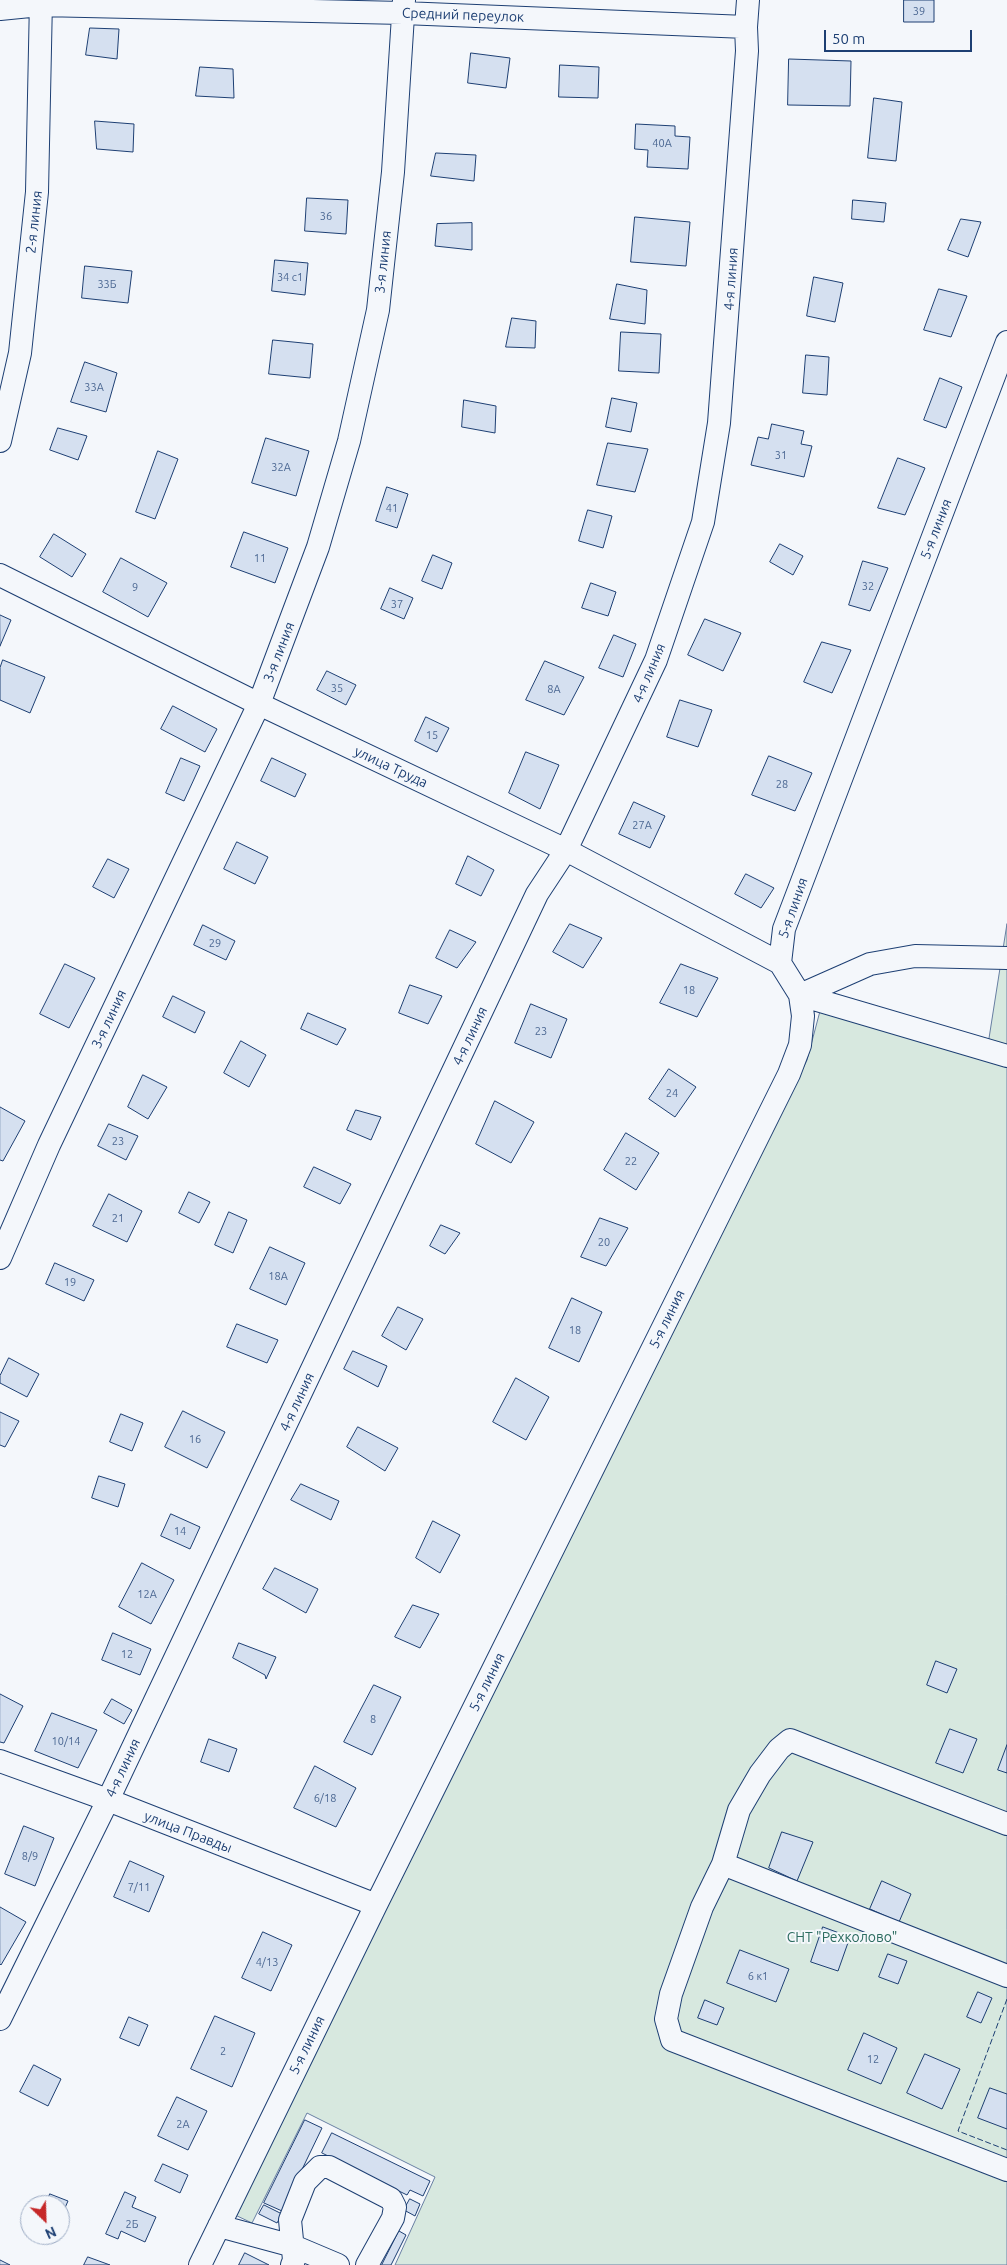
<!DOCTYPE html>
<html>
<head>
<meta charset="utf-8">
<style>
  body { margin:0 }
  #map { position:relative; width:1007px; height:2265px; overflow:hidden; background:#f4f7fb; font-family:Ubuntu,sans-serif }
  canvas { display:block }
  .north { position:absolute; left:20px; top:2195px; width:50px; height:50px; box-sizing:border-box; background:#f4f7fb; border:1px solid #9eadc5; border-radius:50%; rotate:156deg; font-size:14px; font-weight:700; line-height:20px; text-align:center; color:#1d3f73 }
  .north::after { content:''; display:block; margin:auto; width:18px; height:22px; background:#c62828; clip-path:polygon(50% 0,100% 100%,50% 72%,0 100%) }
  .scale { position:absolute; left:824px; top:30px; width:148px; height:22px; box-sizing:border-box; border:2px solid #1d3f73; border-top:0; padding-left:6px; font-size:15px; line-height:18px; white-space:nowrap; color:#1d3f73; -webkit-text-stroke:4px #f4f7fb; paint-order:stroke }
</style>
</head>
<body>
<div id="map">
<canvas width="1007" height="2265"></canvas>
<div class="north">N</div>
<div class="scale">50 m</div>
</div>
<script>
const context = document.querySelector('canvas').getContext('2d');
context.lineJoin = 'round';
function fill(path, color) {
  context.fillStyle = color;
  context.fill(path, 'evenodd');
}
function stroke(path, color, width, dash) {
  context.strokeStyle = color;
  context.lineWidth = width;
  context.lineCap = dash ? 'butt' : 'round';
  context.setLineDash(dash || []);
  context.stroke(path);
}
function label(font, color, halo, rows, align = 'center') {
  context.font = font + ' Ubuntu,sans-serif';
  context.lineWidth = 4;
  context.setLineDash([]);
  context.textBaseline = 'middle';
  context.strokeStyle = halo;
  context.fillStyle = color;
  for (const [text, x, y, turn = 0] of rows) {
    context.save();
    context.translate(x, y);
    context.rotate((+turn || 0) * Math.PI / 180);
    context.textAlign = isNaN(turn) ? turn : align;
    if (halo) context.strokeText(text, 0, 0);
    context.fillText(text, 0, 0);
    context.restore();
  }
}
const green = new Path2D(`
  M1007,924v1341h-612l40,-88 -128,-64 -55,110 -19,-9 574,-1154 17,-64 162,59z`);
fill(green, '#d7e8df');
stroke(green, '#687fa3', 1);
const building = new Path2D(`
  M904,0h30v22h-30z
  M90,28l29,1 -2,30 -31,-4z
  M471,53l39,5 -4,30 -38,-5z
  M789,59l62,2 -1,45 -62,-1z
  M560,65l39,2 -1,31 -39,-1z
  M200,67l33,2 1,29 -38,-2z
  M874,98l28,4 -6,59 -28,-3z
  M95,121l39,3 -1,28 -36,-3z
  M636,124l39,2v10l15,1 -2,32 -41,-2 1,-17 -13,-1z
  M436,153l40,2 -2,26 -43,-5z
  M307,198l41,2 -2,34 -41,-3z
  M853,200l33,3 -2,19 -32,-3z
  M635,217l55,5 -4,44 -55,-4z
  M961,219l20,3 -13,35 -20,-7z
  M472,223v27l-37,-4 2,-22z
  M275,260l33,3 -3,32 -33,-4z
  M85,266l47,5 -4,32 -46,-5z
  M814,277l29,6 -8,39 -28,-6z
  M617,284l30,6 -2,34 -35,-5z
  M939,289l28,7 -16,41 -27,-7z
  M512,318l24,3 -1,27 -29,-1z
  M621,332l40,2 -2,39 -40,-2z
  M273,340l40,4 -3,34 -41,-4z
  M806,355l23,2 -2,38 -24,-2z
  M85,362l32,11 -11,39 -35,-10z
  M940,378l22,9 -16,41 -22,-8z
  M612,398l25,5 -6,29 -25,-5z
  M464,400l32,6 -1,27 -33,-6z
  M772,424l32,7 -3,13 11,2 -8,31 -53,-12 7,-28 10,2z
  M58,428l29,8 -9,24 -28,-10z
  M266,438l43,13 -13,45 -44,-13z
  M608,443l40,6 -13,43 -38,-7z
  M158,451l20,8 -23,60 -19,-7z
  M898,458l27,10 -20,47 -27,-7z
  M387,487l21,7 -11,34 -21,-7z
  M588,510l24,6 -9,32 -24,-7z
  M244,532l44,16 -13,35 -44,-16z
  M54,534l32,20 -14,23 -32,-20z
  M780,544l23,12 -10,19 -23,-13z
  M433,555l19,8 -10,26 -20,-8z
  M121,558l46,25 -19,34 -45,-25z
  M863,561l25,7 -18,43 -21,-6z
  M591,583l25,9 -8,24 -26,-8z
  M390,588l23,10 -9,21 -23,-10z
  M0,615l11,5 -11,26z
  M705,619l36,14 -18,38 -35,-16z
  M614,635l22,9 -13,33 -24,-9z
  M822,642l29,8 -19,43 -28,-11z
  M3,660l42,17 -15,36 -30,-13v-32z
  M545,661l39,16 -20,38 -38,-15z
  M327,671l29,14 -10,20 -29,-15z
  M680,700l32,10 -14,37 -31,-10z
  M173,706l44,23 -12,23 -44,-23z
  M426,717l23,11 -12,24 -22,-11z
  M526,752l33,13 -19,44 -31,-16z
  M769,756l43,17 -17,38 -43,-16z
  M181,758l19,8 -16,35 -18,-8z
  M272,758l34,16 -11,23 -34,-16z
  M634,802l31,14 -15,32 -31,-14z
  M237,842l31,15 -13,27 -31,-15z
  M468,856l26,14 -13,26 -25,-12z
  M108,859l21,10 -15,29 -21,-11z
  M746,874l28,14 -13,20 -26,-14z
  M570,924l32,14 -19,30 -30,-16z
  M203,925l32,16 -9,19 -32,-15z
  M450,930l26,12 -19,26 -21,-10z
  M65,964l30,14 -26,50 -29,-14z
  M681,964l37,14 -21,39 -37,-14z
  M410,985l32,11 -14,28 -29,-11z
  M173,996l32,16 -10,21 -32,-16z
  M531,1004l36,15 -16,39 -36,-15z
  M308,1013l38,16 -9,16 -36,-16z
  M241,1041l25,14 -17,32 -25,-14z
  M669,1069l27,18 -21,30 -26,-18z
  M143,1075l24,12 -19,32 -20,-12z
  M495,1101l39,21 -23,41 -35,-19z
  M0,1107l25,14 -22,40 -3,-1z
  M356,1110l25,7 -10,23 -24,-10z
  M109,1124l29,12 -12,24 -28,-14z
  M626,1133l33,20 -23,37 -32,-20z
  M314,1167l37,17 -11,20 -36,-17z
  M189,1192l21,10 -11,21 -20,-10z
  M109,1194l33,17 -15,31 -34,-16z
  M229,1212l18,8 -14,33 -18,-8z
  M600,1218l28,10 -22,38 -25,-9z
  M441,1225l19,8 -15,21 -15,-8z
  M270,1247l35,16 -19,42 -36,-16z
  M55,1263l39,17 -10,21 -38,-17z
  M572,1298l30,14 -23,50 -30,-14z
  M398,1307l25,12 -17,31 -24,-14z
  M237,1324l41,16 -11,23 -40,-16z
  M353,1351l34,15 -9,21 -34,-18z
  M9,1358l30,16 -12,23 -27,-14v-7z
  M516,1378l33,19 -23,43 -33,-18z
  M183,1411l42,21 -18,36 -42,-21z
  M0,1412l19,9 -14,26 -5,-2z
  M121,1414l22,9 -11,28 -22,-9z
  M358,1427l40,21 -13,23 -38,-24z
  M99,1476l26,8 -7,23 -26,-9z
  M301,1484l38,17 -8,19 -40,-20z
  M171,1514l29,13 -10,22 -29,-13z
  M433,1521l27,14 -20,38 -24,-15z
  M142,1563l32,17 -23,44 -32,-17z
  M275,1568l43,21 -12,24 -43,-24z
  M413,1605l26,9 -19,34 -25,-11z
  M113,1633l38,16 -11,26 -38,-15z
  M239,1643l37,14 -10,22 -1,-4 -32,-17z
  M936,1661l21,8 -10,24 -20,-8z
  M374,1685l27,12 -29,58 -28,-13z
  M0,1694l23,12 -19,37 -4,-1z
  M112,1699l20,11 -8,14 -20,-11z
  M52,1713l45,17 -19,38 -43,-17z
  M950,1729l27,10 -14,34 -27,-10z
  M209,1739l28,10 -8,23 -28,-10z
  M1007,1745v28l-9,-3z
  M315,1766l41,22 -20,39 -42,-19z
  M24,1826l30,12 -19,48 -30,-12z
  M782,1832l31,10 -16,39 -28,-13z
  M130,1861l34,15 -15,36 -35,-15z
  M882,1881l29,13 -12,28 -29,-13z
  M0,1907l26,15 -25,43 -1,-1z
  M823,1927l27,10 -12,34 -27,-9z
  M263,1932l29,13 -21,46 -29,-13z
  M740,1950l49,19 -13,33 -49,-19z
  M888,1954l19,7 -9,23 -19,-7z
  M978,1992l14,6 -11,25 -14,-6z
  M705,2000l19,8 -7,17 -19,-7z
  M215,2016l40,17 -23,54 -41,-18z
  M129,2017l19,8 -9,21 -19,-8z
  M864,2033l33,15 -16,36 -33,-14z
  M925,2054l35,15 -18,40 -35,-16z
  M34,2065l27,14 -13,27 -28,-14z
  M990,2088l17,6v35l-29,-11z
  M177,2097l30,14 -19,39 -30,-14z
  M305,2120l17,8 -40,83 -18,-8z
  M332,2133l98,48 -7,15 -13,-6 -3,5 -85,-42z
  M163,2164l25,11 -8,18 -25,-12z
  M125,2192l11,5 -4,10 24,10 -11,25 -24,-11 -3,8 -12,-5z
  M50,2194l18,7 -8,18v-14h-14z
  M410,2199l10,5 -5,12 -11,-6z
  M264,2205l18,9 -5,9 -18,-9z
  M399,2231l7,4 -15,30h-9z
  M245,2253l24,12h-30z
  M88,2257l22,8h-26z
  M0,2260l10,5h-10z`);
fill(building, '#d5e0f0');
stroke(building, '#1d3f73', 1);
const minor = new Path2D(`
  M0,9l40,-4 363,8 343,14
  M0,441l20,-88 17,-161 4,-192
  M0,575l259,129 307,146 214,113
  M800,995l207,61
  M800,995l70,-31 45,-8 92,2
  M0,1258l49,-113 210,-441 59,-157 31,-106 29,-131 15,-138 11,-172
  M0,1761l108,39 268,105
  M1007,1824l-217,-84 -11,9 -19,25 -21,36 -16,54 -21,43 -31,87 -5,25 6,21 335,130
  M723,1864l284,112
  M0,2019l108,-219 429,-906 29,-44 90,-190 47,-138 16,-99 28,-372 -1,-24 2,-27
  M219,2226l74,20 45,19
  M200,2265l176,-360 413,-831 11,-29 3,-29 -3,-21 -20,-32 4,-34 223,-587
  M292,2265l2,-5 -4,-40 15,-38 15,-15h9l62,32 4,8 -2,11 -26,47`);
stroke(minor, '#1d3f73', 24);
stroke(minor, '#f4f7fb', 22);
stroke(new Path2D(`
  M1007,1999l-49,132 49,19`), '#1d3f73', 1, [6, 2.5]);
label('11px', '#4b6792', null, [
  ["39",919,11],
  ["40А",662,143],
  ["36",326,216],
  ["34 с1",290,277],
  ["33Б",107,284],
  ["33А",94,387],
  ["31",781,455],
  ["32А",281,467],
  ["41",392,508],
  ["11",260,558],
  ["32",868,586],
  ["9",135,587],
  ["37",397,604],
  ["35",337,688],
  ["8А",554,689],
  ["15",432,735],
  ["28",782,784],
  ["27А",642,825],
  ["29",215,943],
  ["18",689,990],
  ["23",541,1031],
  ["24",672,1093],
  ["23",118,1141],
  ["22",631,1161],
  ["21",118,1218],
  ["20",604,1242],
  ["18А",278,1276],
  ["19",70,1282],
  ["18",575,1330],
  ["16",195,1439],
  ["14",180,1531],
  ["12А",147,1594],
  ["12",127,1654],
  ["8",373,1719],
  ["10/14",66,1741],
  ["6/18",325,1798],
  ["8/9",30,1856],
  ["7/11",139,1887],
  ["4/13",267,1962],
  ["6 к1",758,1976],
  ["2",223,2051],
  ["12",873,2059],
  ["2А",183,2124],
  ["2Б",132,2224]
]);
label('14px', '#1d3f73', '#f4f7fb', [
  ["Средний переулок",463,15,2],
  ["2-я линия",34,222,-84],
  ["3-я линия",383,262,-84],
  ["4-я линия",731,279,-86],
  ["5-я линия",936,529,-69],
  ["3-я линия",279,652,-69],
  ["4-я линия",649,673,-67],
  ["улица Труда",391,767,25],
  ["5-я линия",793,908,-71],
  ["3-я линия",109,1019,-65],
  ["4-я линия",470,1036,-65],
  ["5-я линия",667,1319,-64],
  ["4-я линия",297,1402,-65],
  ["5-я линия",487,1682,-64],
  ["4-я линия",123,1768,-65],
  ["улица Правды",188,1832,21],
  ["5-я линия",307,2045,-64]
]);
label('14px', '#2c6c60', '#f4f7fb', [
  ["СНТ \"Рехколово\"",842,1937]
]);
</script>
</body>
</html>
